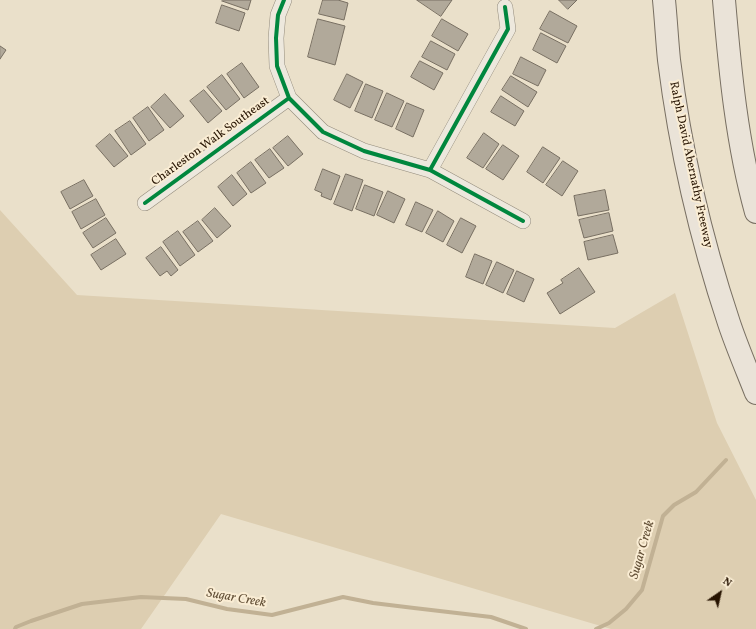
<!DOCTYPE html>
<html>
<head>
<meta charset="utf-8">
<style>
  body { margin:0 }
  #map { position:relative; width:756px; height:629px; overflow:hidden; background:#eae0ca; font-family:Vollkorn,serif }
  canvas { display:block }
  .north { position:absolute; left:700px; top:573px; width:40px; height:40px; -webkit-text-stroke:3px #faedd4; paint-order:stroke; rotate:34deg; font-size:11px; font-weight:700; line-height:16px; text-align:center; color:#261300 }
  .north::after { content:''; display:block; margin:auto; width:14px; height:18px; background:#261300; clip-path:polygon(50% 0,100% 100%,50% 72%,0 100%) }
</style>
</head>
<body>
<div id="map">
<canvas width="756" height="629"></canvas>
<div class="north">N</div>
</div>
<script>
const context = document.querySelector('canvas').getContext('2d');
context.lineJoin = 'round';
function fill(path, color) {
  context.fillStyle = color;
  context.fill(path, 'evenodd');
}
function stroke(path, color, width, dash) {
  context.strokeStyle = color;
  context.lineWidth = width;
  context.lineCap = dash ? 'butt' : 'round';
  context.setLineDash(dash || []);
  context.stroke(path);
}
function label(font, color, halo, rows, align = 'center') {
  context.font = font + ' Vollkorn,serif';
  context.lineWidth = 4;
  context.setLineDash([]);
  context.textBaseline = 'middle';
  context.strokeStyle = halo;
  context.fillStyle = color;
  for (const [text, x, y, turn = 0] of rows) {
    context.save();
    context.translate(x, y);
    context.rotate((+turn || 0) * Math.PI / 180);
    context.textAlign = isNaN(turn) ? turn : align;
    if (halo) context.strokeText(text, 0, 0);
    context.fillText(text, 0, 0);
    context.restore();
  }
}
fill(new Path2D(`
  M0,210l77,85 538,33 60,-35 42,130 39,77v129h-145l-390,-115 -80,115h-141z`), '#ddceb1');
stroke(new Path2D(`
  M15,629l1,-2 15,-6 51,-17 59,-7 45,2 41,10 45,6 71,-18 30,6 41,5 77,9 35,12
  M596,629l13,-6 17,-14 16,-19 21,-74 11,-11 22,-13 30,-32`), '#c1b194', 4);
const building = new Path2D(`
  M223,0h28l-3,10 -26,-9z
  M323,0h15l10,3 -4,17 -25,-6z
  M417,0h35l-11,16z
  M559,0h18l-9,9z
  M222,5l23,8 -6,18 -23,-8z
  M550,11l27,15 -9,17 -28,-14z
  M318,19l27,7 -10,39 -27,-8z
  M442,19l26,15 -10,17 -26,-15z
  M541,33l25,13 -9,17 -24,-13z
  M431,41l24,13 -8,16 -25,-13z
  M0,46l6,4 -6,9z
  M521,57l25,13 -8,16 -25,-12z
  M420,61l23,12 -9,17 -23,-13z
  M242,63l17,24 -15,11 -17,-24z
  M347,74l16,8 -13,26 -16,-8z
  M222,75l18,24 -14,11 -19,-23z
  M511,76l26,16 -9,15 -26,-17z
  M366,84l17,7 -11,27 -17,-7z
  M204,90l18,21 -14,12 -18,-22z
  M387,93l17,8 -12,26 -17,-7z
  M165,94l19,22 -14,12 -19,-21z
  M501,96l23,15 -9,15 -24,-14z
  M407,103l17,7 -11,27 -17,-8z
  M148,107l16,23 -15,11 -16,-23z
  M130,121l16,23 -15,11 -16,-24z
  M484,133l15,11 -16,24 -16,-10z
  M110,134l18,22 -14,11 -18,-21z
  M288,136l15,18 -15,12 -15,-18z
  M503,145l16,11 -16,24 -17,-11z
  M543,147l17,11 -17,25 -16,-11z
  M270,149l14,19 -15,10 -14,-18z
  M563,161l15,10 -16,25 -16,-11z
  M251,162l15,21 -15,10 -14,-20z
  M323,169l17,7 -9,24 -10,-4 1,-3 -7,-3z
  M346,174l17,6 -11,31 -18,-7z
  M232,175l15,19 -14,12 -15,-19z
  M84,180l9,16 -23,13 -9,-17z
  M365,185l18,7 -9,24 -18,-7z
  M605,190l4,20 -31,6 -4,-20z
  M388,191l17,8 -11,24 -17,-8z
  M96,199l9,16 -24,14 -9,-17z
  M416,202l17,8 -11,22 -16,-7z
  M215,208l16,18 -14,12 -15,-18z
  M438,211l16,10 -11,21 -17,-9z
  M609,213l4,18 -29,7 -5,-18z
  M106,218l10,15 -23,15 -10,-15z
  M461,218l15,8 -14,27 -15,-8z
  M198,221l15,20 -15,11 -15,-20z
  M178,231l17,24 -15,11 -17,-24z
  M613,235l5,18 -30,7 -4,-18z
  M116,239l10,15 -25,16 -10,-15z
  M161,247l17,23 -7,6 -4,-5 -7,5 -14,-18z
  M475,254l17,7 -9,23 -17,-7z
  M497,262l17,8 -11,23 -17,-8z
  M579,268l16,24 -35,22 -13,-21 16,-10 -2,-3z
  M517,271l17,8 -10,23 -17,-8z`);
fill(building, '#b1a99a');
stroke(building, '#786f62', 1);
const street = new Path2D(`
  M284,0l-6,15 -2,23 1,28 12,32 34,34 41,19 66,19 93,51
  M430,170l78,-141 -3,-22
  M145,203l144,-105`);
const highway = new Path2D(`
  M664,0c2,20 3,40 5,60 11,88 32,179 60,263 8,24 18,47 27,70
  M724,0c6,71 13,144 32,212`);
stroke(street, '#938b7c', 16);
stroke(highway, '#786f62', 24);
stroke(street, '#ede8dd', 15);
stroke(highway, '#eae3d8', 22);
stroke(new Path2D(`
  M284,0l-6,15 -2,23 1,28 12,32 34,34 41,19 66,19 93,51
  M430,170l78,-141 -3,-22
  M145,203l144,-105`), '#00873e', 4);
label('12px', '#261300', '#faedd4', [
  ["Charleston Walk Southeast",211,142,-36],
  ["Ralph David Abernathy Freeway",690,165,78]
]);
label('italic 13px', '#645138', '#faedd4', [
  ["Sugar Creek",643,550,-74],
  ["Sugar Creek",236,599,10]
]);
</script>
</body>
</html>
